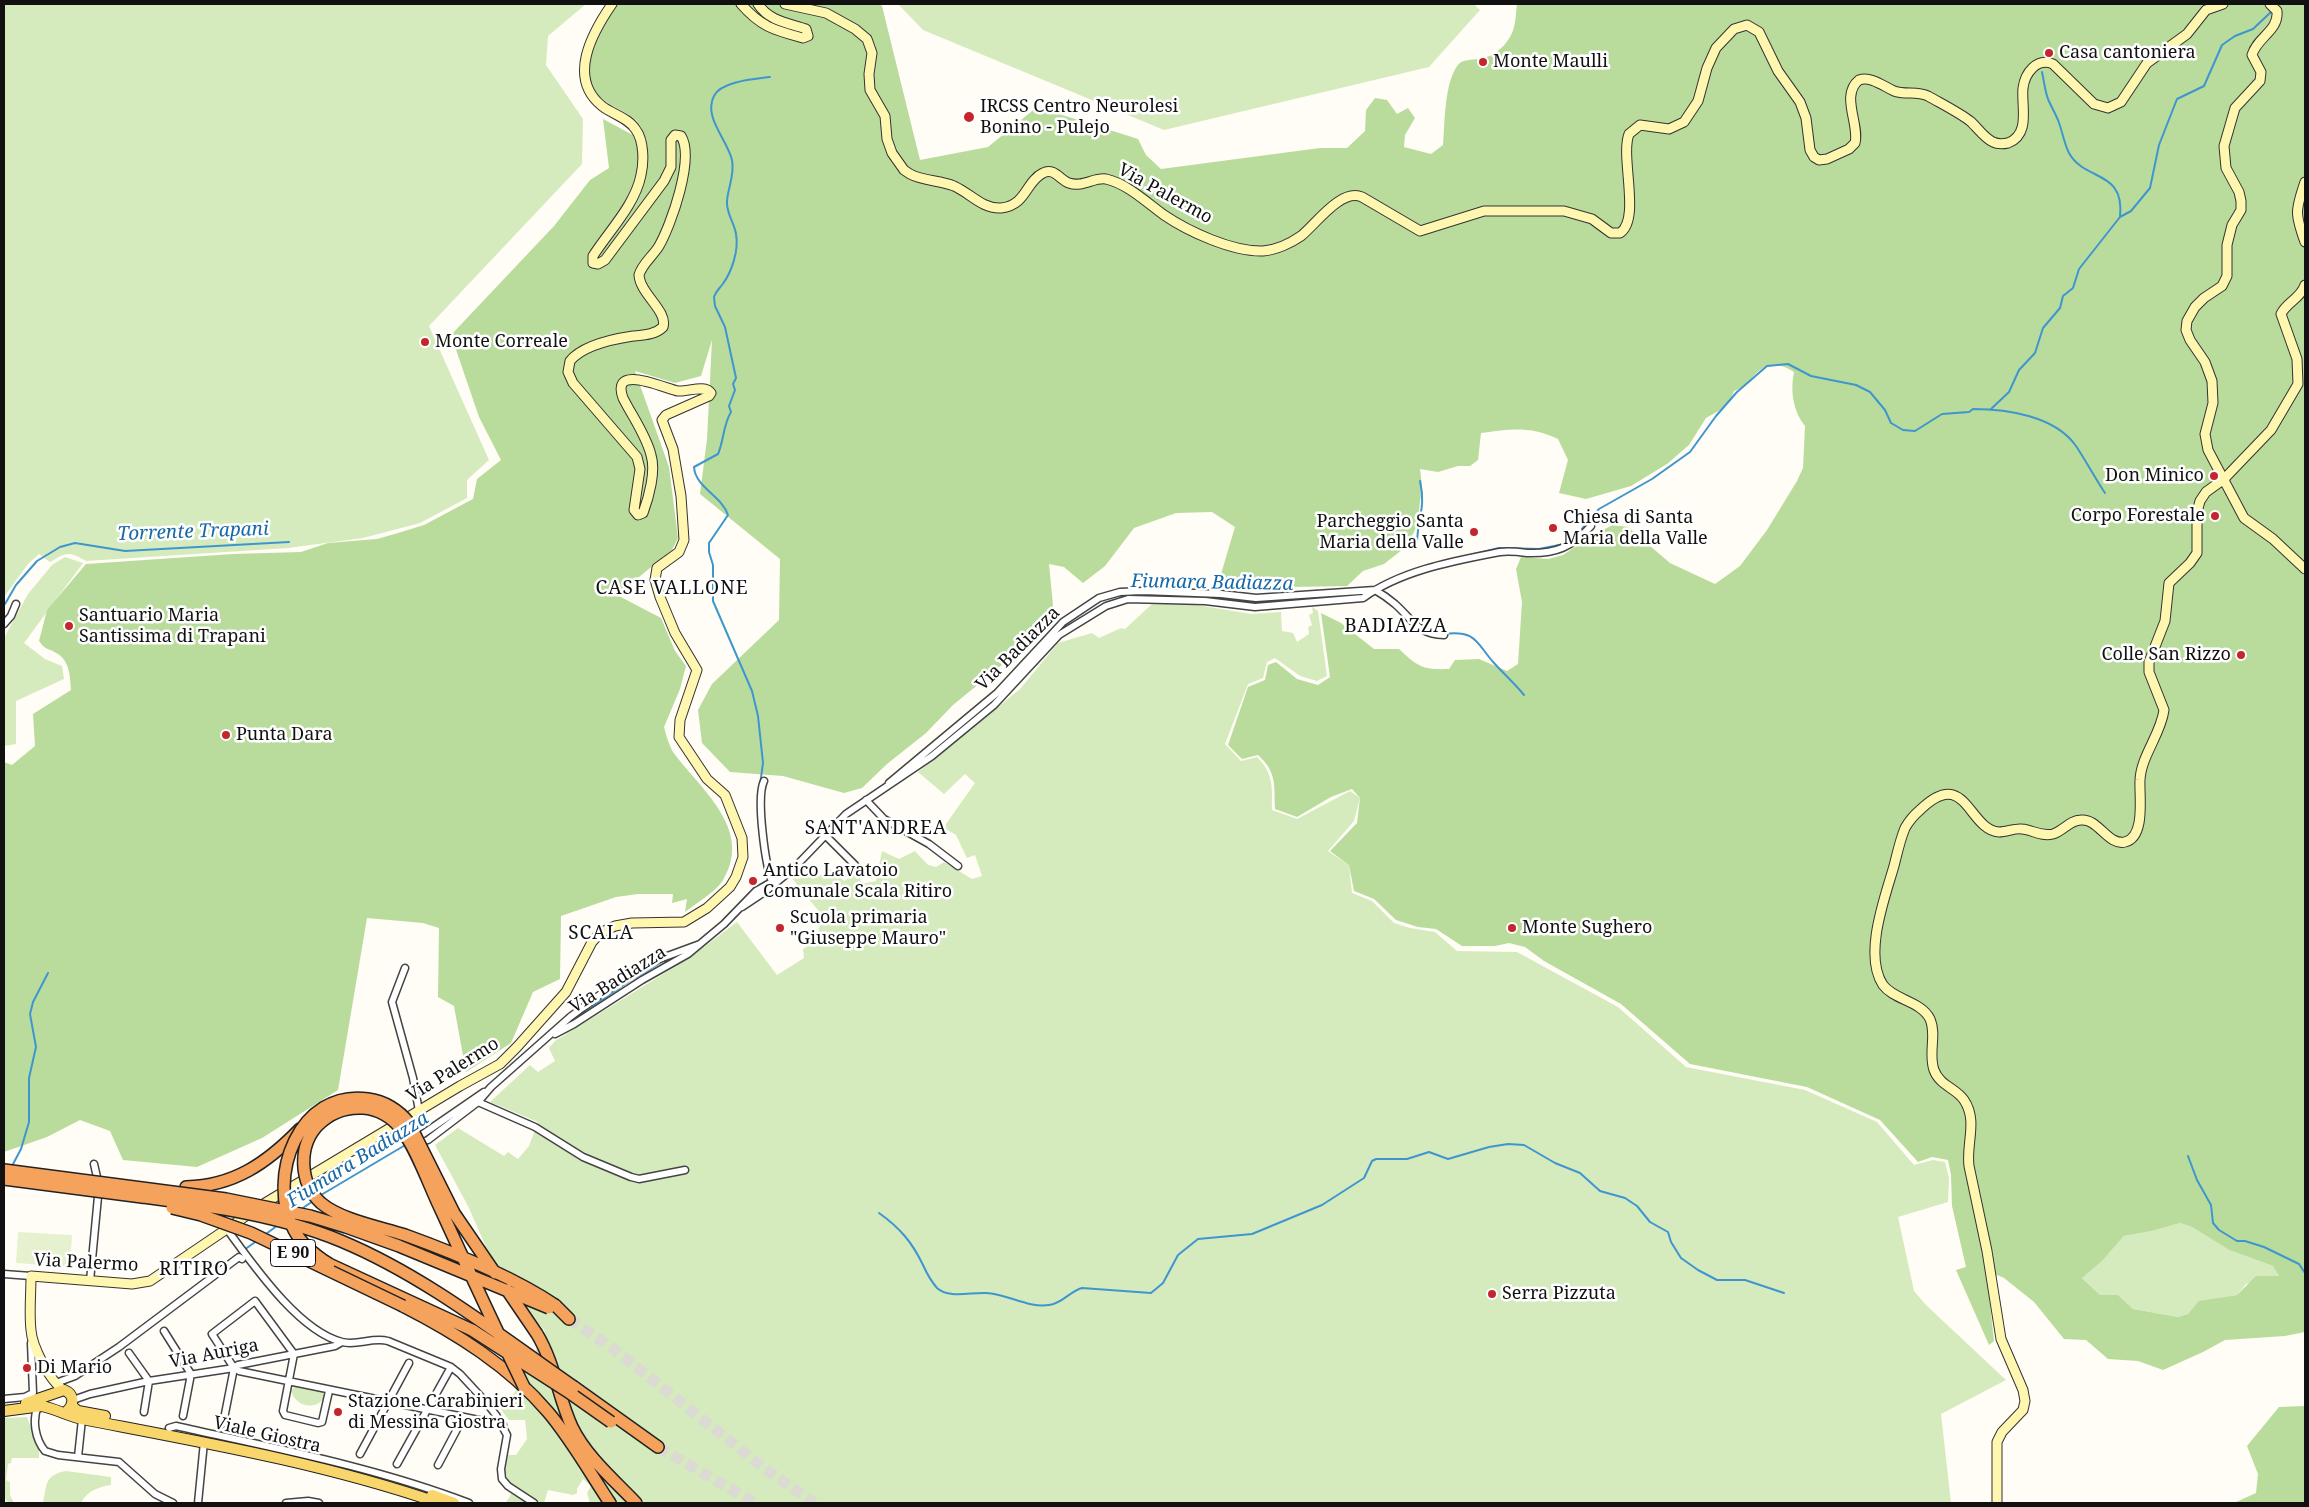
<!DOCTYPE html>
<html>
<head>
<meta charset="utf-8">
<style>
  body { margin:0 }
  #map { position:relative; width:2309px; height:1507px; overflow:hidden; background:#fffdf5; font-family:"Noto Serif",serif }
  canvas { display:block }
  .frame { position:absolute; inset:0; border:5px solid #111; pointer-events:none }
</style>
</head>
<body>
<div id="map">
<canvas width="2309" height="1507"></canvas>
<div class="frame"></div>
</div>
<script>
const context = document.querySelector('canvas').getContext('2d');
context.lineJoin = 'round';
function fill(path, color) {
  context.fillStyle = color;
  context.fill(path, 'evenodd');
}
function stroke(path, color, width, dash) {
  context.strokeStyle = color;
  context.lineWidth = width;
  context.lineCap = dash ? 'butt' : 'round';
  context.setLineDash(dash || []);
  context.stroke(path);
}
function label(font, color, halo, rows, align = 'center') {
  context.font = font + ' "Noto Serif",serif';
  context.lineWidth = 5;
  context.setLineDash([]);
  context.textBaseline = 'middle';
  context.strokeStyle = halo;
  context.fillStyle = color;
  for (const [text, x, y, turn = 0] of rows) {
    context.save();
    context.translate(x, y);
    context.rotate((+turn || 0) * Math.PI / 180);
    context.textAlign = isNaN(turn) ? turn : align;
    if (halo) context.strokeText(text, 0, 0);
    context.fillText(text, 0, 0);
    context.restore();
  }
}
fill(new Path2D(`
  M4,4h582l-38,32 -2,29 37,54 -1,45 -153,162 60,134 -22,20v18l-47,25 -57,15 -75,10 -202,13c-17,-10 -19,-9 -36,1l-11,-8 -11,10 -24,33z
  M898,4h576l6,6 -51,57 -265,63 -241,-100z
  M65,557l18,6 -59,80 21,16 17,7 2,13 -48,22v43l-12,2v-108l24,-44 24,-29z
  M1152,604l45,1 54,9 30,-2 1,19 11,2 4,9 12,-8 -1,-7 4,-2 -3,-10 4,-2 -1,-6 6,4 9,65 -10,5 -17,-5 -25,-18 -8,4 -4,16 -15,6 -23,60 16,17 16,-4c17,17 15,30 15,53l25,9 53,-28 10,7 -6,23 -26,30 21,14 3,28 20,8 22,22 16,5 25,4 22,19 60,1 101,55 68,60 119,23 72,32 37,43 19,-5 12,2 4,16 -1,24 -50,15 16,74 12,14 80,75 -65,34 10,89h-1361l-3,-10 4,-7 -8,-7 -6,10v4l-4,2 -25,-5 -4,13 -38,-1 10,-15c-13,-10 -11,-17 -8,-32h8l11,-16 -2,-19h-16l-9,-12 16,-17 29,-60 -13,-15 -42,-60 -22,-50 -33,-61 23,-17 46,28 4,-4 10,7 11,-13 9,-24 -48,-20 40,-37 8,7 17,-11 -6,-13 6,-7 134,-83 48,-36 40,53 27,-17 -1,-9 13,-8 5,-21v-6l-30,-37 12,-12 9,11 6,1 11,-9 15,13 16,-9 1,12 15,-3 6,-30 17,8 16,-8 13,14 8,2 8,-5 28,17 10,-3 -7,-21 -8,3 -11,-23 -10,-6v-5l29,-41 -10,-9 -21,20 -26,-22 102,-83 38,-46 34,-10 7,5 22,-10 4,1z
  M2180,1223l12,4 37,23 44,16 7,11 -34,7 -9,11 -18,3 -31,16 -10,3 -45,-8 -15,-14h-18l-19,-18 22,-17 21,-24 28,-5z
  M295,1386l27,5 3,6c-9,14 -29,10 -34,-6z
  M27,1417l12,32v9h-27l-1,5 -3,1 -2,16 4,2v13l4,8h-6l-4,-6v-79z
  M66,1471l45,6v8c-13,2 -24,6 -30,18h-38c4,-18 1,-28 23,-32z`), '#d5ebbd');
fill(new Path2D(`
  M616,4h263l3,2 38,154 68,-13 49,-40 101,32 8,16 15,14 159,-21h27l18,-17 1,-21 9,-12 12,2 10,14 11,-6 7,10 -10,17 -1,12 27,7 12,-9c2,-22 1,-62 15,-80 4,-6 14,-5 21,-6 16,-2 31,-16 35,-32 2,-7 2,-16 3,-23h788v1328l-20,4 -60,4 -22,12 -40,18 -25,-9 -30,-2 -22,-19 -22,-1 -30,-37 -30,-24 -7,-3 -10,2 7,64 -5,4 -33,-75 10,-3 -14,-61 -1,-31 -3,-15 -16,-3 -14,5 -38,-42 -73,-33 -117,-23 -69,-60 -77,-43 -19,-14 -16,-4 -14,3h-33l-26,-17 -18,-2 -22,-7 -22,-21 -20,-8 -5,-26 -19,-14 27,-28 3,-25 -8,-9 -21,8 -34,20 -22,-8c-1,-24 2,-37 -17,-54l-16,4 -14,-14 20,-58 17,-7 3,-15 8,-3 21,17 21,6 12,-8 -9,-64 20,10 33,26h25c19,18 24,21 50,20l6,-9 24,-1 28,12 11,-7 4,-62 -6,-33 5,-12 27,2 15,-4 28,-19 22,-11 15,2 42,36 45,21 25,-18 27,-36 30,-49 6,-13 2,-42c-12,-15 -15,-35 -11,-54 -34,-22 -39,13 -60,19l-4,10 -10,9 -14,8 -17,27 -22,19 -36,22 -45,13 -27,-6 9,-33 -10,-21c-28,-13 -47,-10 -77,-6l-3,27 -8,6h-12l-20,6 -18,-3 2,17 -3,24 -4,20 -8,16 -23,18 -21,7 -16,15 -57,1 -72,-3 17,-57 -23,-15 -36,1 -42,15 -29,38 -22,17 -19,-16 -15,-3 4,41 -3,9 -14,23 -83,68 -27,28 -39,31 -25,24 -18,5 -61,-17 -53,-4 -28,-29 -4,-33 14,-26 67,-64 1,-61 -80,-65 7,-55 5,-99 -11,36 -26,7 -40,-12 34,96 9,71 -6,12 -55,45 44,23 14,33 11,15 -6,23 -16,38c2,8 5,18 9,25 27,37 81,77 50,128 -6,11 -28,24 -38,32l2,-13 -15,4 1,-9h-35l-22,3 -55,19 -1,63 -27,13 -22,51 -45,29 -12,-66 -16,-9 1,-69 -16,-5 -56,-5 -29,172 -76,48 -65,29 -74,-7 -13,-29 -30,-11 -33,17 -43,15v-390l8,3 23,-19 -2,-32 38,-24c-1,-13 -1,-28 -13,-36 -9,-6 -12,-3 -19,-13l8,-31 39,-46 147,-10 68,-2 27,-9 49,-4 21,-6 26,-8 49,-26 4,-20 24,-19 -22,-43 -28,-82 103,-109 36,-46 19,-12 -6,-49 41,22 -3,-14 -4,-6c-11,-9 -25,-14 -36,-23 -29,-26 0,-69 15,-94zM2180,1223l12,4 37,23 44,16 6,10h-23l-19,19 -38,6 -11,13 -10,3 -45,-8 -15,-14h-18l-18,-17 21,-18 21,-24 28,-5z
  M2305,1406v97h-71l22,-10 2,-19 -11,-28 32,-39z`), '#b9dc9c');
fill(new Path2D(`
  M18,1232l54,3 -2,32 -54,-4z`), '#e6f2cf');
stroke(new Path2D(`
  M2042,72c2,9 3,19 6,27 3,7 7,14 10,21 4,10 6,23 11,33 16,29 56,16 51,64
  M1991,409l18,-17 10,-22 16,-17 8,-25 17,-20 3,-12 10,-8 6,-19 41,-52 11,-6 19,-23 9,-43 18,-46 27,-13 18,-41 13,-9 18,-7 19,-18
  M1576,536l23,-27 53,-30 38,-27 26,-36 21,-24 30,-26 21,-2 23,12 45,9 14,7 15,18 6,13 12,7 12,1 27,-17 27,-2 4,-3c34,0 82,7 103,37 10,15 19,32 29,47
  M1417,542c1,-25 9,-35 3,-61
  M1470,555l29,-7 40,1 25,-5
  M1208,596l47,5
  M1345,597l10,-3
  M1263,601l52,-2
  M5,604l11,-19 21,-24 23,-14 15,-4 50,8 164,-9
  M1444,634c33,-4 32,9 50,29 10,11 21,21 30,32
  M929,754l66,-54
  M760,785l3,-22 -5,-47 -6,-25 -39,-90v-36l-4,-13v-9l19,-28c-6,-19 -33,-28 -34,-48l24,-13c6,-14 5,-29 13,-42l-2,-6 6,-16 -2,-6 3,-6 -11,-51 -10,-21 -1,-9c2,-6 5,-8 8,-12 10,-13 17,-35 14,-51 -2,-12 -10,-21 -9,-33 1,-14 8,-26 5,-41 -5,-21 -29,-43 -18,-64 7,-15 42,-17 56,-19
  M571,1021l57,-39 37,-22
  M2188,1156l9,24 14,25 2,18 6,7 18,11h8l19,6 35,17 6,9
  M12,1166l9,-17 8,-27v-44l7,-31 -6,-33 3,-12 15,-29
  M321,1195l86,-51
  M300,1210l13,-9
  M879,1213c21,15 33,29 44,52 4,9 8,16 14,23 12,11 34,4 49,5 22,1 41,15 63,12 13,-1 21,-14 33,-17l69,5 12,-10 15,-28 20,-16 54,-5 70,-29 42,-27 8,-17 4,-2h31l22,-7 19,7 41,-12 19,-3 16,1 31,18 25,10 20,18 25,7 12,8 13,16 18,10 3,10 10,16 17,12 19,10h28l39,13
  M266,1234l12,-9
  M237,1255l21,-15`), '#3f96cf', 2);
stroke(new Path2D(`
  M569,1319l42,28 153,121 50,35
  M658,1447l97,56`), '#dbdad3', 11, [11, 5.5]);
const street = new Path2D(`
  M1375,590c7,4 14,9 20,14 18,16 22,30 49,31
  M4,624l7,-8 5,-12
  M764,781c-8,16 1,85 9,103
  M889,783l108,-90 66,-71 36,-24 21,-6 23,-1 78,3 35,4 119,-8
  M866,800l18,19 45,25 29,22
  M824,834l31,31
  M742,907l24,-16 29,-24 51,-53 86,-58 62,-51 65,-70 47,-29 22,-7 77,2 50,6 108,-9c39,-28 91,-37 137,-46 9,-1 19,0 27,1 29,1 45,-6 64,-27
  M405,968l-13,34 21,76 6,33
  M555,1034l19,-10 68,-44 46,-26 36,-30 32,-33 21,-12
  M478,1102l57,25 48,30 48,20 8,2 46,-9
  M415,1137l8,-3 61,-42
  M418,1143l10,-3 50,-38 13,-15 79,-70 35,-26 46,-29 49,-18
  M226,1228c26,35 72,103 116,114 15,4 30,-5 46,-1l63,26 9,7 24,26 12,15 11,20 -6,34 1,10 6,7 26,17
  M4,1274l27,2
  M90,1281l9,-95 -5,-22
  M164,1331l27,43 -8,42
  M129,1353l20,28 -5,31
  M234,1368l-22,-34 43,-33 39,53 -11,57 2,4 33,8 4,-1 7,-31
  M234,1368l5,3 264,54
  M56,1383l19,-7 44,-29 120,-90 3,2
  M4,1399l21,-2 8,-4 -2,-50
  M73,1400l17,-6 59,-13 85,-13 4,-3 97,-19 7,-4
  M38,1406c-6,14 -3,33 7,45l13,4 61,7 36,32 18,9
  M223,1424l11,-56
  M169,1428l7,-2c98,22 199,41 293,77
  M360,1454l49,-91
  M78,1457l4,-38
  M397,1464l54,-97
  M438,1465l25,-47
  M198,1503l6,-61
  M286,1503l22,-2 11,2`);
const secondary = new Path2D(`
  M741,4c20,23 33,26 62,34l5,-2 -2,-7c-18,-6 -37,-8 -48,-25
  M785,4l41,9 29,16 12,10 5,14 -3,21 1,16 15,26 2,23 5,14 12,17 6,4c13,7 29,6 44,12 16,7 28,23 47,22 26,-3 24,-26 42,-35 11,-6 17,7 26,10 13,5 25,-6 37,-4 22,5 41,24 58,36 25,17 69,37 99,36 13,-1 28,-8 38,-15 15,-12 40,-48 61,-39l58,34 64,-20h80l28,8 19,14h9c21,-14 0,-76 9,-99l11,-9 29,4 15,-7 14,-21 9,-33 9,-20 18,-19 13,-4 12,7 19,39 22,31 6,16 4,32 4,7 5,3 8,-1 22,-10 6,-6c5,-18 -15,-48 4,-63 12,-4 24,6 35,11 11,4 23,0 34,5 14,8 30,16 42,25 8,7 14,17 23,21 4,2 10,2 15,1 23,-9 13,-37 15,-55 2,-15 14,-31 30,-24l41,40 14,4 13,-6 26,-39 40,-29 19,-24 17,-6
  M2270,4l7,7c2,20 -20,26 -25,44l9,17 -1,9 -25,27 -11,38 2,22 13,24 2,9v9l-9,15 -5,20v31l-5,10 -18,12 -9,9 -8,14 -1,9 4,10 15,22 7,19 1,22 -8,31 3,16 36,68 29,21 32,30
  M2305,182c-10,29 -10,32 0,60
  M64,1390c-14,-8 -32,-44 -33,-60 -2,-17 0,-36 0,-54l101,8 18,-3 115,-78 195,-117 40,-22 17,-17 49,-55 26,-50 8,-9 15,-7 17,-3 52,-1 23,-14 23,-21 6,-10 7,-20 -1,-19 -17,-43 -18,-16 -28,-42 1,-17 17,-50 -22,-37 -15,-36 -5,-17 2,-12 22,-16 5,-12 -3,-44 -8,-47 -11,-29 4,-5 43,-19 2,-3c-6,-9 -23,-1 -33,-2 -12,-2 -68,-29 -55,7 9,18 23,37 28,57 5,16 -2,42 -8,58l-5,2 -4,-5 6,-41 -3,-12 -64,-74 -5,-11 2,-11c13,-16 43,-22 63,-25 10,-1 22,-1 30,-9 5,-16 -23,-33 -24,-52 3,-11 14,-19 20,-29 12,-21 36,-88 22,-110l-6,-1 -4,5v27l-7,14 -59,79 -7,4 -5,-1v-7c16,-25 42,-51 48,-81 3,-13 3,-34 -5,-45 -7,-12 -24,-16 -34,-24 -35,-28 -10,-73 10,-102
  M1997,1503v-61l5,-10 21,-22 2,-9 -2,-11 -22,-51 -14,-88 -18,-85c-3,-23 9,-45 -5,-66 -8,-12 -24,-14 -30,-30 -6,-17 3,-35 -4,-51 -9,-18 -36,-19 -47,-34 -20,-30 2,-88 11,-119 3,-12 6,-26 11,-38 4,-7 9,-13 15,-18 46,-45 48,20 79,22 8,0 15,-4 23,-3 11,1 19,8 31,5 10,-3 17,-14 28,-14 17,-2 27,26 44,22 21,-5 14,-47 15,-62 1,-24 21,-46 24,-70l-15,-38v-10l16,-41 4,-38 21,-20 7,-10v-41l3,-11 6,-9 18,-13 47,-49 27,-46 -1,-25 -16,-45c6,-12 19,-15 24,-29`);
const primary = new Path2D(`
  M26,1403l38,-13c10,4 11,14 3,21
  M72,1406l6,5 27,5
  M4,1411l38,-5c14,3 26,10 40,13 119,23 241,44 357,84
  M432,1495l22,8`);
const highway = new Path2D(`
  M186,1187c48,-1 81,-24 114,-58
  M329,1264l143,66
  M555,1305l14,14
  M403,1306c53,27 106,60 145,106 23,27 42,61 62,91
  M537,1334c18,30 21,63 35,93 14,29 42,53 64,76
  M574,1387l84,60`);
stroke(street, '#444', 9);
stroke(secondary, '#333', 11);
stroke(primary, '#222', 12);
stroke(highway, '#222', 14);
stroke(street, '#fff', 6);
stroke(secondary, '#fff6b0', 9);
stroke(primary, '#f9d66b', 10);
stroke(highway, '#f5a25d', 11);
const highwayBridge = new Path2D(`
  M4,1170l222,29 84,17 36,11 53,19 150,62
  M4,1179c46,6 92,12 138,18 67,9 136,18 199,44 84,35 158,94 233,146
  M172,1208l29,7 50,18 152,73
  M329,1264c-14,-9 -27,-19 -35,-34 -28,-53 5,-141 74,-131 16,2 31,11 41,24l45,90 41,60
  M507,1290l30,44
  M472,1330l95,61 44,31
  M524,1387c-28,-58 -56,-118 -83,-177 -11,-22 -25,-63 -40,-81 -9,-12 -23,-20 -38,-21 -17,-1 -33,5 -45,17 -20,21 -19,58 3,78 20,17 59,24 84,32 47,17 108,42 150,70`);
stroke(highwayBridge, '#222', 14, []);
stroke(highwayBridge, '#f5a25d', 11);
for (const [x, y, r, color] of [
  [2049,53,5,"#c4262e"],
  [1483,62,5,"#c4262e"],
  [969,117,6,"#c4262e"],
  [425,342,5,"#c4262e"],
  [2214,476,5,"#c4262e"],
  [2215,516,5,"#c4262e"],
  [1553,528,5,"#c4262e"],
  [1474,532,5,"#c4262e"],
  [69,626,5,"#c4262e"],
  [2241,655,5,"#c4262e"],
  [226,735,5,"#c4262e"],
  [753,881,5,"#c4262e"],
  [780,928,5,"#c4262e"],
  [1512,928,5,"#c4262e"],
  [1492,1294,5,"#c4262e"],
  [27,1368,5,"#c4262e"],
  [338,1412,5,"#c4262e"]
]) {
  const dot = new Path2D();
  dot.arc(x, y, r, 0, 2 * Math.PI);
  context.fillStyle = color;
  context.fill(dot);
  stroke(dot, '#fff', 2);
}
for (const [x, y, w] of [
  [293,1253,45]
]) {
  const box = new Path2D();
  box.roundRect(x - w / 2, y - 13.5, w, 27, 4);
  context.fillStyle = '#fff';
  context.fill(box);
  stroke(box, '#111', 1);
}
label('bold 16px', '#111', null, [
  ["E 90",293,1253]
]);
label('18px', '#111', '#fff', [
  ["Casa cantoniera",2059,53],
  ["Monte Maulli",1493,62],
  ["IRCSS Centro Neurolesi",980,107],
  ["Bonino - Pulejo",980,128],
  ["Monte Correale",435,342],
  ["Don Minico",2204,476,"right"],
  ["Corpo Forestale",2205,516,"right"],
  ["Chiesa di Santa",1563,518],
  ["Maria della Valle",1563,539],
  ["Parcheggio Santa",1464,522,"right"],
  ["Maria della Valle",1464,543,"right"],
  ["Santuario Maria",79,616],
  ["Santissima di Trapani",79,637],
  ["Colle San Rizzo",2231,655,"right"],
  ["Punta Dara",236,735],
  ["Antico Lavatoio",763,871],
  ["Comunale Scala Ritiro",763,892],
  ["Scuola primaria",790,918],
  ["\"Giuseppe Mauro\"",790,939],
  ["Monte Sughero",1522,928],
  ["Serra Pizzuta",1502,1294],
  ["Di Mario",37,1368],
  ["Stazione Carabinieri",348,1402],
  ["di Messina Giostra",348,1423]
], 'left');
label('18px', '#111', '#fff', [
  ["Via Palermo",1165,194,29],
  ["Via Badiazza",1018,649,-45],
  ["Via Badiazza",618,980,-32],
  ["Via Palermo",453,1070,-32],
  ["Via Palermo",86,1263,3],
  ["Via Auriga",214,1354,-11],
  ["Viale Giostra",267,1435,13]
]);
label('italic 19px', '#1768a6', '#fff', [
  ["Torrente Trapani",193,532,-2],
  ["Fiumara Badiazza",1212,583,1],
  ["Fiumara Badiazza",358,1160,-32]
]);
context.letterSpacing = '1px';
label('19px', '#111', '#fff', [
  ["CASE VALLONE",672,589],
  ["BADIAZZA",1396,627],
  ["SANT'ANDREA",876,829],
  ["SCALA",601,934],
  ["RITIRO",194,1270]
]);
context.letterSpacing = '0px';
</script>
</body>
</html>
